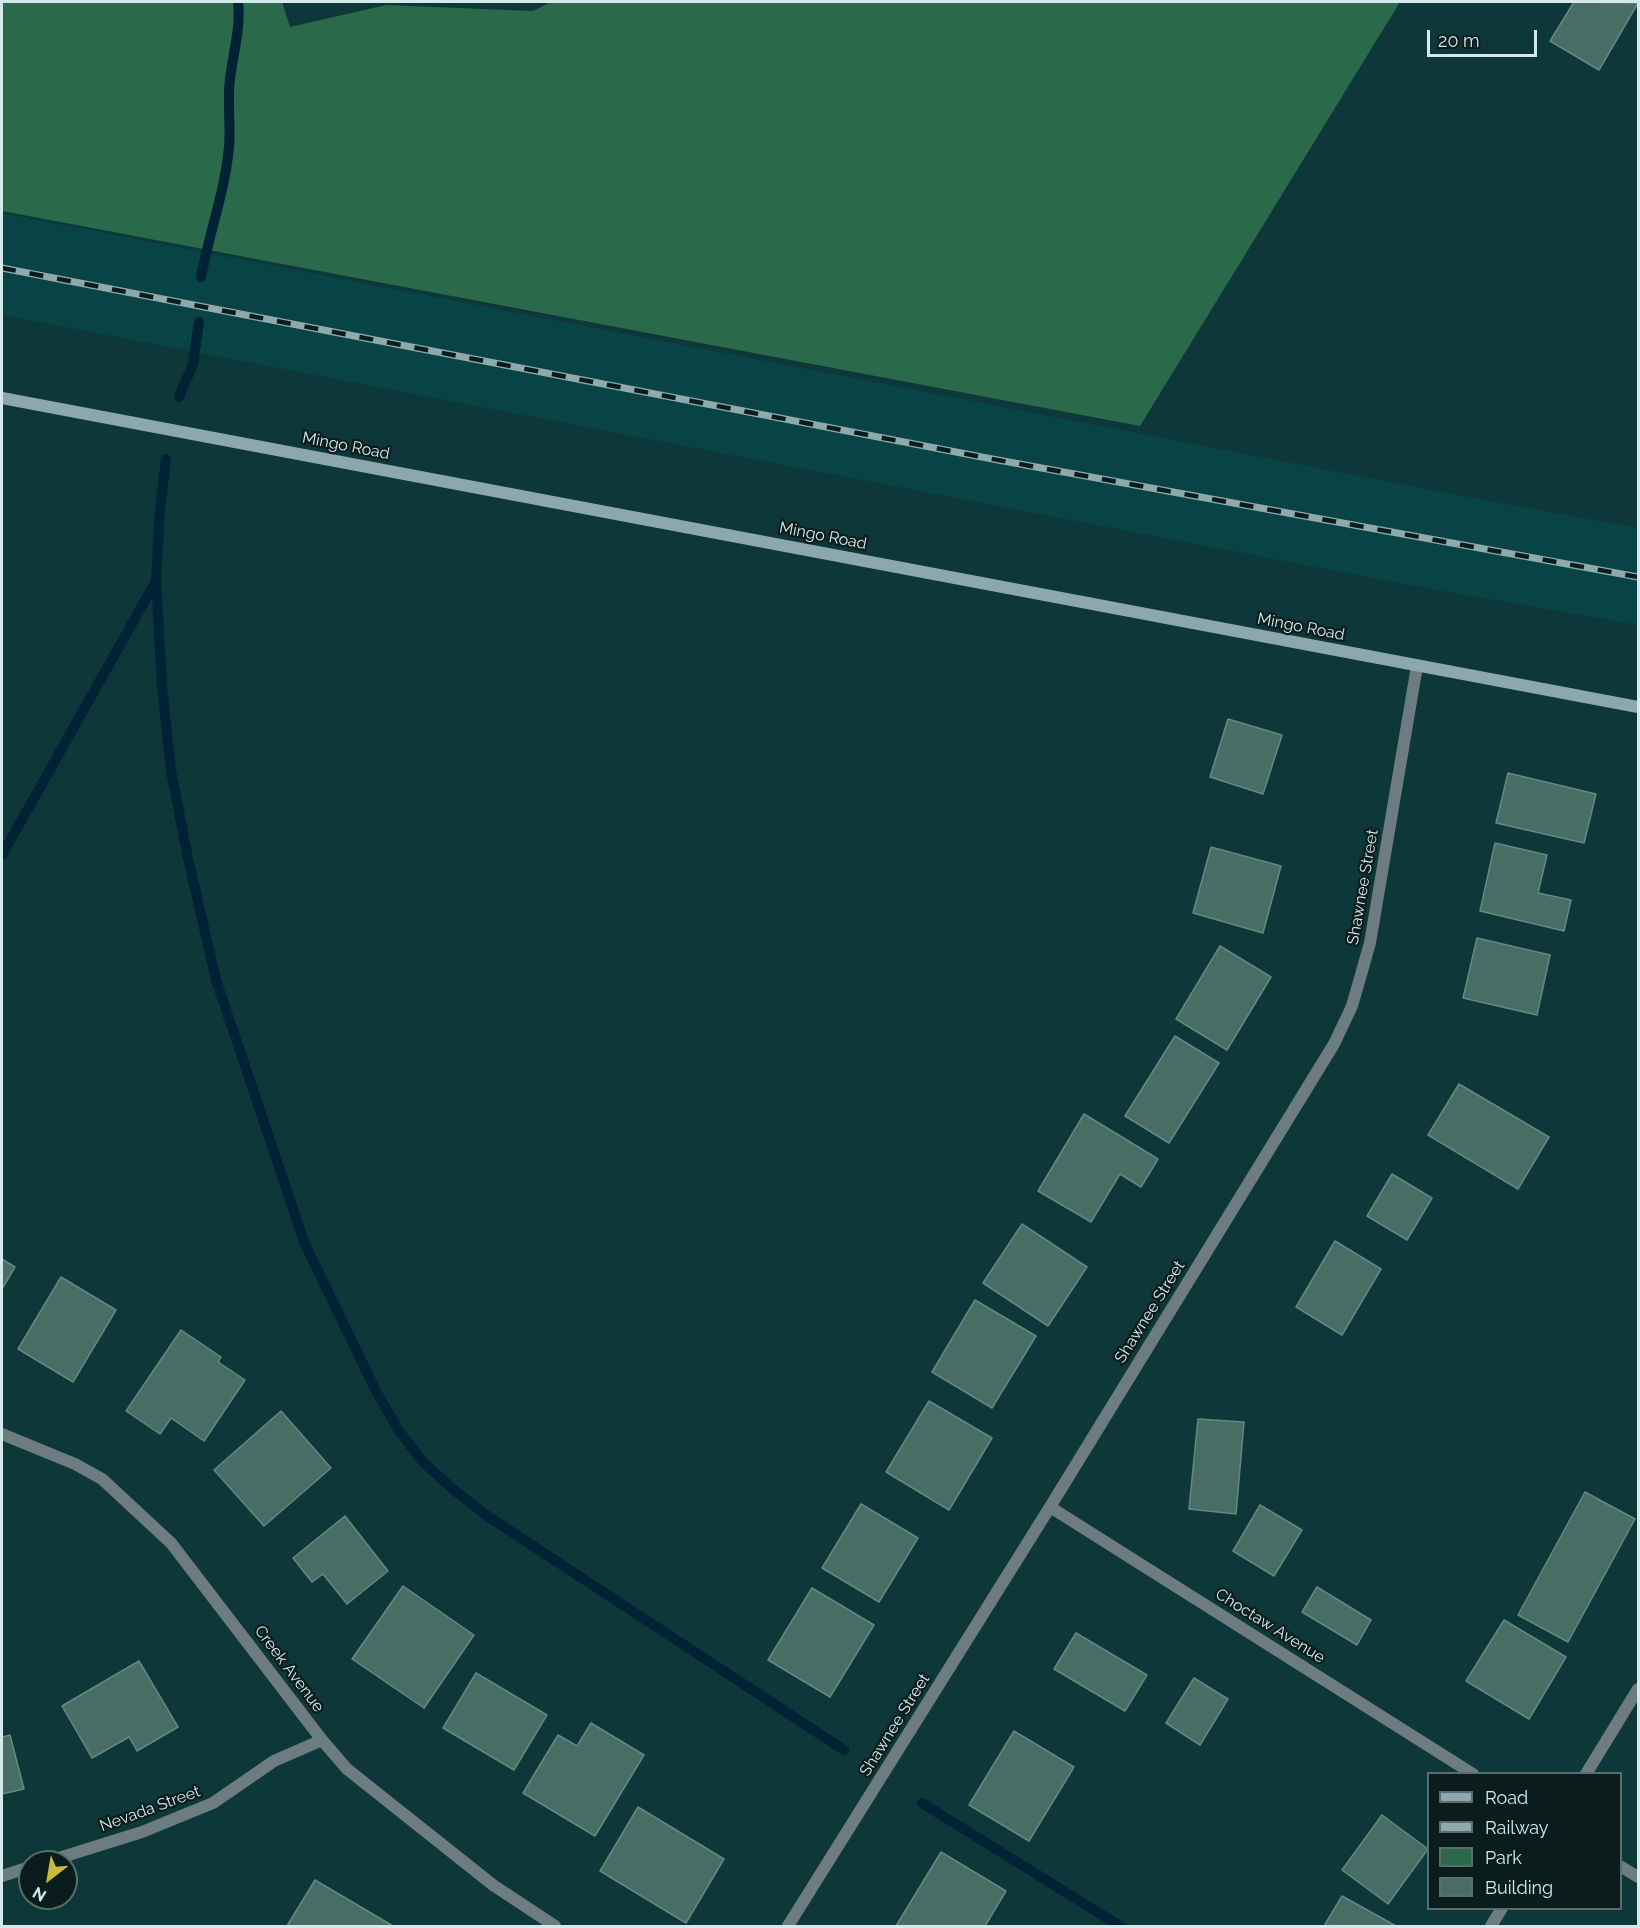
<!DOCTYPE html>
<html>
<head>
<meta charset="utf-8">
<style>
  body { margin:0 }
  #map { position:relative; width:1640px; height:1928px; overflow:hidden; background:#0d3739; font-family:Raleway,sans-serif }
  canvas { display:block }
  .frame { position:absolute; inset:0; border:3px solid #d4e9ea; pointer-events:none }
  .legend { position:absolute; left:1427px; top:1772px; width:195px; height:138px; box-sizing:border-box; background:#0b1c1c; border:2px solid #5b6e6e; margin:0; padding:8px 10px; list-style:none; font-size:18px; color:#d4e9ea }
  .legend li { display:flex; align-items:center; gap:12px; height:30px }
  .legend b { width:30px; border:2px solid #5b6e6e }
  .north { position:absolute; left:18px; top:1850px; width:60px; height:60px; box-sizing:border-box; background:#0b1c1c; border:2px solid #5b6e6e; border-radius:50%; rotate:211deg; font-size:16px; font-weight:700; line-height:24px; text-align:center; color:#d4e9ea }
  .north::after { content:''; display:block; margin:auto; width:21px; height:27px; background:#c9bb3b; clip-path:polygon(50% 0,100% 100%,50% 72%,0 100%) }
  .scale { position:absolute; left:1427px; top:30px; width:110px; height:27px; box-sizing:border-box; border:3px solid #d4e9ea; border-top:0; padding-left:8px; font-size:18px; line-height:21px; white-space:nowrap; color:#d4e9ea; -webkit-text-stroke:4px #0b1c1c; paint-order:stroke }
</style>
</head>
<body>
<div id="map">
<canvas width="1640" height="1928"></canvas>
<div class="frame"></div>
<ul class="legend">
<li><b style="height:8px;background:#8da7ae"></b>Road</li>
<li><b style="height:8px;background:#8eaaac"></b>Railway</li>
<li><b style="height:16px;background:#2b694b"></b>Park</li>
<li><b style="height:16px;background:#476d65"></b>Building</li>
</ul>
<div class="north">N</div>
<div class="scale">20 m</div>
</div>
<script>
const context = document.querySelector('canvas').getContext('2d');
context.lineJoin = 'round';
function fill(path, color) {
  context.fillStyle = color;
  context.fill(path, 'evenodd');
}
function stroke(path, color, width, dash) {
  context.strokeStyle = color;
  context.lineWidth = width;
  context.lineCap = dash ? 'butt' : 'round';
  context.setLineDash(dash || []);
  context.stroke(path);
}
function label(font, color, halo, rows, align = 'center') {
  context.font = font + ' Raleway,sans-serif';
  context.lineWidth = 4.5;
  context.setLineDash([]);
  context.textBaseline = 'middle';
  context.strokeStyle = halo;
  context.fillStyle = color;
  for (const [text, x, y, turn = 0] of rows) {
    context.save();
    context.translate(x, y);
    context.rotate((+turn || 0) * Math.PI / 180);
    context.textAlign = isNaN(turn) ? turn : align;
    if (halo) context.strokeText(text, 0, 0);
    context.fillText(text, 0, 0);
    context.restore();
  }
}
fill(new Path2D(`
  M2,213l1445,280 191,35v97l-229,-40 -1407,-270z`), '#084345');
fill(new Path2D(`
  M2,2h280l8,25 96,-22 147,6 18,-9h849l-260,424 -1138,-215z`), '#2b694b');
stroke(new Path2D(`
  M201,277c8,-43 24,-86 28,-130 2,-22 -2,-46 1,-68 3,-26 11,-51 8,-77
  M179,397l14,-33 6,-42
  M166,459l-6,50 -4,71 6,106 9,85 17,87 28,122 88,262 72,149 23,40 24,31 32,29 34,26 355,233
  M2,855l154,-274
  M922,1803l198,123`), '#002235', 10);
const building = new Path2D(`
  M1574,2l64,1 -39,67 -49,-29z
  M1228,719l54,16 -19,59 -53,-17z
  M1508,773l88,21 -12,49 -88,-20z
  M1495,843l52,12 -9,38 33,7 -7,31 -84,-20z
  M1211,847l70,19 -18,67 -70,-20z
  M1477,938l73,17 -13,60 -74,-17z
  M1220,946l51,31 -44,73 -51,-31z
  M1175,1036l44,27 -50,80 -44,-27z
  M1459,1084l90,53 -31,52 -90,-54z
  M1084,1114l74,45 -17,28 -21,-13 -29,48 -53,-31z
  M1392,1174l40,24 -25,42 -40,-24z
  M1022,1224l65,43 -39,59 -65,-43z
  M1335,1241l46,28 -39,66 -46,-28z
  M2,1259l13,8 -13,22z
  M61,1277l55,33 -43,72 -55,-33z
  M975,1300l61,36 -44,72 -60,-36z
  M181,1330l40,27 -3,5 27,18 -41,61 -33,-23 -11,16 -34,-23z
  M929,1401l63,37 -43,72 -63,-38z
  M281,1411l50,57 -67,58 -50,-56z
  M1198,1419l46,3 -8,92 -47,-5z
  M1585,1492l50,27 -67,123 -50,-27z
  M861,1504l57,34 -39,64 -57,-34z
  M1260,1505l42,25 -28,46 -41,-25z
  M345,1516l43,55 -41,33 -24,-30 -11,8 -19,-24z
  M403,1586l71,49 -50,73 -72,-49z
  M1317,1587l54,33 -14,25 -55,-33z
  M812,1588l62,37 -44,72 -62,-37z
  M1504,1620l62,37 -37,62 -63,-38z
  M1076,1633l71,42 -22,36 -71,-42z
  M139,1661l39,66 -41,24 -8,-14 -37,21 -30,-52z
  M476,1673l71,42 -33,55 -71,-42z
  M1194,1678l34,21 -28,46 -34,-22z
  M591,1723l53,32 -49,81 -72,-43 35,-58 19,11z
  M1014,1731l60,36 -45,74 -60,-36z
  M10,1735l14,54 -22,5v-57z
  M638,1807l86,52 -38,64 -86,-52z
  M1382,1815l46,34 -40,55 -46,-34z
  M941,1852l65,39 -21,35h-89z
  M315,1880l78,46h-106z
  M1342,1896l54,30h-72z`);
fill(building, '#476d65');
stroke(building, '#638a82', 1.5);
stroke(new Path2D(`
  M2,1434l73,30 27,15 69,64 151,197 25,29 146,116 62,41
  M1050,1507l423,267
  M1586,1774l52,-85
  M46,1862l96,-30 71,-29 61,-42 48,-21
  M1620,1866l18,11
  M2,1876l28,-9
  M788,1926l262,-419 284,-463 18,-38 18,-63 47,-277
  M1491,1926l11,-18`), '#6c7c81', 12);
stroke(new Path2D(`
  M2,398l1636,309`), '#8da7ae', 12);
const rail = new Path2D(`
  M2,268l985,190 651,119`);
stroke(rail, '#8eaaac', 7);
stroke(rail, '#0b1c1c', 4.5, [14]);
label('16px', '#d4e9ea', '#0b1c1c', [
  ["Mingo Road",346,446,11],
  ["Mingo Road",823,536,11],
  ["Mingo Road",1301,627,11],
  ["Shawnee Street",1363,887,-80],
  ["Shawnee Street",1150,1312,-58],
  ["Choctaw Avenue",1270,1626,32],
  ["Creek Avenue",289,1669,53],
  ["Shawnee Street",895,1725,-58],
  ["Nevada Street",150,1809,-20]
]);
</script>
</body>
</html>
